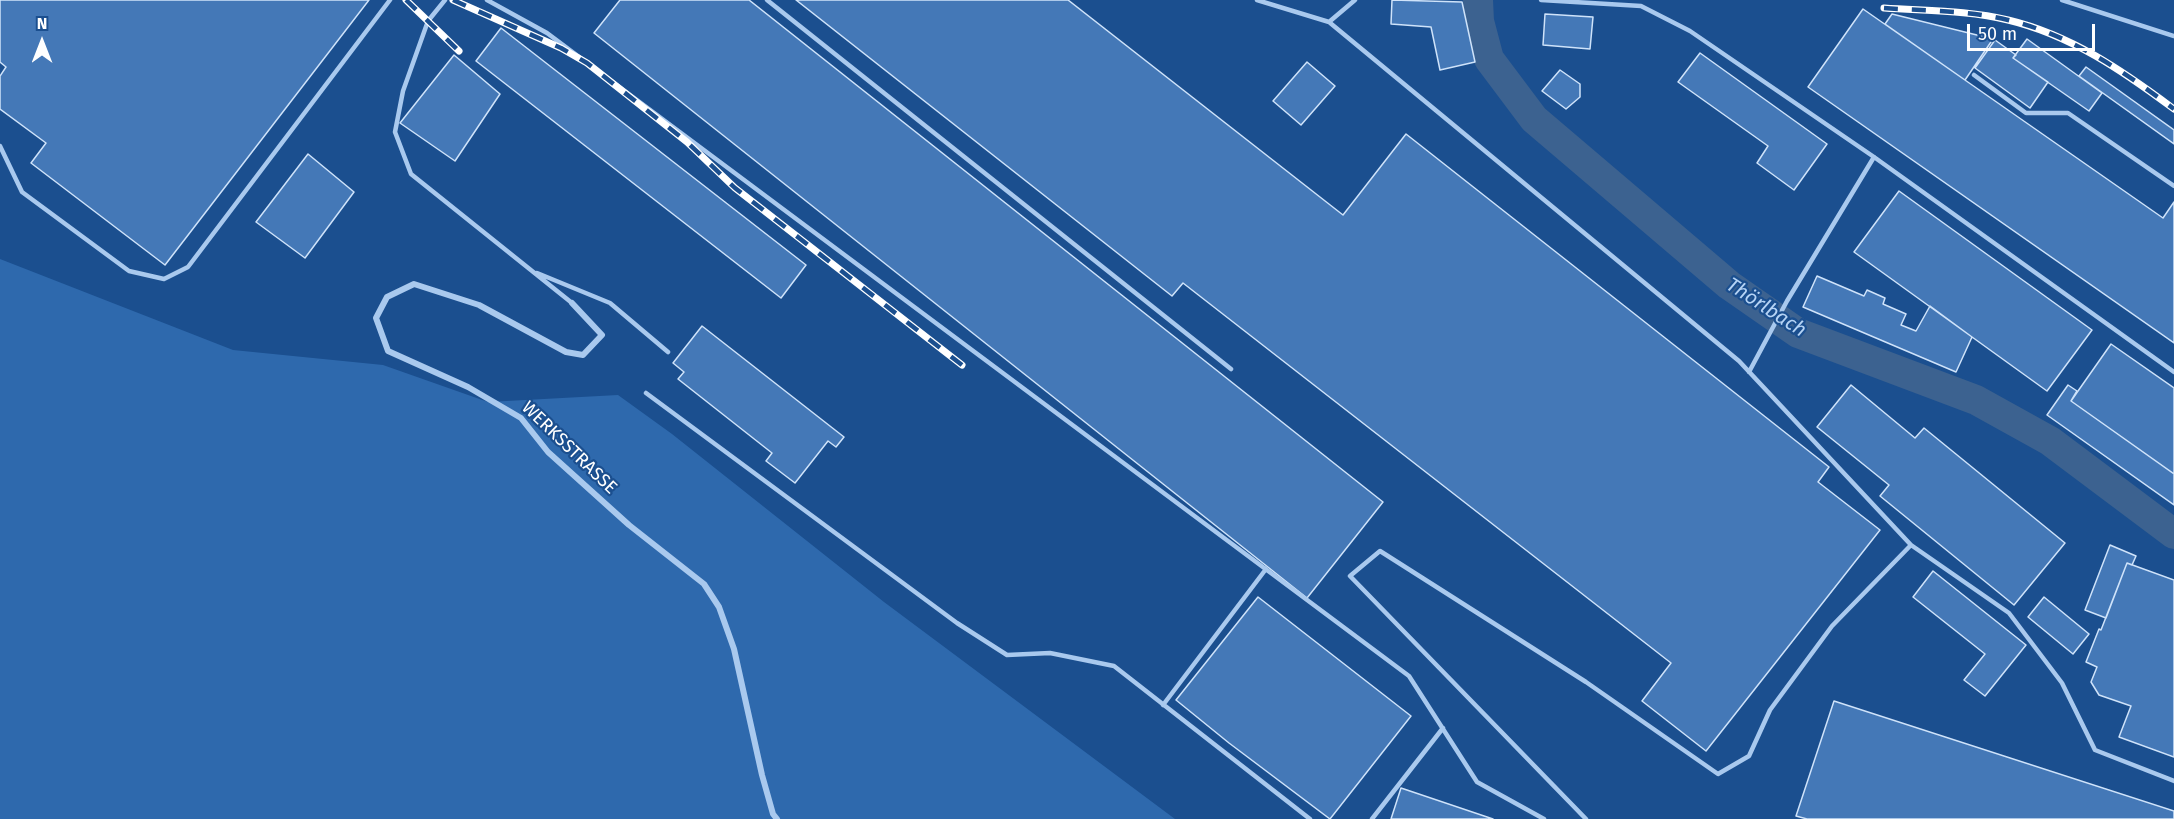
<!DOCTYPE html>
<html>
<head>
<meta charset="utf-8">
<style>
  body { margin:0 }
  #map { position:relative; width:2174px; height:819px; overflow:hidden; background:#1b4f8f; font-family:"Fira Sans",sans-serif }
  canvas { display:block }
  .north { position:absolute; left:12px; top:12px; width:60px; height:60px; -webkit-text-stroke:4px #1b4f8f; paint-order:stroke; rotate:0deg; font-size:16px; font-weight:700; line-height:24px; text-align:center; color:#fff }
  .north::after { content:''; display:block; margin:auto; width:21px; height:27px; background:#fff; clip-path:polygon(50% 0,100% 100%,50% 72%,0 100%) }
  .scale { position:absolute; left:1967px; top:24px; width:128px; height:27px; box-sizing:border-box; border:3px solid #fff; border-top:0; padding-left:8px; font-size:18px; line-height:21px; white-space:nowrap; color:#fff; -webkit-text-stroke:4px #1b4f8f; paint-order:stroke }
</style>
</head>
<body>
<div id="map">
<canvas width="2174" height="819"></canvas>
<div class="north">N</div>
<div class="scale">50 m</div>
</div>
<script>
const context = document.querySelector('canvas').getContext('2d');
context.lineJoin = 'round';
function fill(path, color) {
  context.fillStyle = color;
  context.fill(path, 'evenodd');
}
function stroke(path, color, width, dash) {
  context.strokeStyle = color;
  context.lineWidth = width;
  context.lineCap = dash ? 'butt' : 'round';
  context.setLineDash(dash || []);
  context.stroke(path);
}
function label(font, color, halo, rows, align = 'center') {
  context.font = font + ' "Fira Sans",sans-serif';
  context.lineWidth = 4.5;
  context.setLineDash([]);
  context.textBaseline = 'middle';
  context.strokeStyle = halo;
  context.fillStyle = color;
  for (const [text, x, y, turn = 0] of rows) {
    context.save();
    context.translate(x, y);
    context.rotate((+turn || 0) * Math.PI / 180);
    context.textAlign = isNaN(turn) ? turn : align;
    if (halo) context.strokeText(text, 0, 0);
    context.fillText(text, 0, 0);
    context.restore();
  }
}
fill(new Path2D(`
  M0,259l233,91 150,15 105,37 130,-7 54,39 212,168 291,217h-1175z`), '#2e69ad');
stroke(new Path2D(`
  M1478,0l1,21 10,38 45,60 195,166 69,48 178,67 74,41 124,93`), '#3c6290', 30);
const building = new Path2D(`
  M0,0h369l-204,265 -134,-102 15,-20 -46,-34v-33l6,-9 -6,-5z
  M620,0h129l634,502 -76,96 -713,-565z
  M796,0h272l275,215 63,-81 423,333 -11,15 62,48 -174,221 -64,-50 29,-38 -488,-380 -11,13z
  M1392,0l70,2 13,60 -35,8 -9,-43 -40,-3z
  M1863,9l300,209 11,-16v141l-366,-256z
  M1545,14l48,3 -3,32 -47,-4z
  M1892,14l101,25 -28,41 -80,-56z
  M501,28l305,237 -25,33 -305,-237z
  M2027,39l75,54 -13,18 -76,-53z
  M1995,40l21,15 -3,3 35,24 -18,26 -55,-40z
  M1700,53l127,91 -33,46 -37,-27 11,-17 -90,-64z
  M454,55l46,39 -45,67 -55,-38z
  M1307,62l28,24 -34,39 -28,-24z
  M2086,67l88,63v14l-95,-68z
  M1560,70l20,14v13l-14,12 -24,-18z
  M308,154l46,38 -49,66 -49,-36z
  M1899,191l193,139 -45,61 -193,-139z
  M1817,276l47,20 3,-6 18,8 -2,6 23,10 -5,11 15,6 14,-25 42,31 -16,35 -153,-65z
  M702,326l142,111 -8,10 -8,-6 -33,42 -29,-22 6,-8 -94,-74 6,-7 -11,-9z
  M2111,344l63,44v86l-103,-73z
  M1851,385l64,53 9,-10 141,115 -51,62 -134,-109 9,-11 -72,-58z
  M2068,385l9,6 -6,10 103,73v31l-127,-90z
  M2110,545l26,11 -4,9 -5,-2 -21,55 -21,-8z
  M2127,563l47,17v177l-55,-20 12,-31 -32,-11 -8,-13 6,-15 -11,-5 13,-33 2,1z
  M1933,571l93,74 -41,51 -21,-16 21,-26 -72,-57z
  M1258,597l153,119 -81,103 -101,-76 -53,-43z
  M2044,597l45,37 -16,20 -45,-37z
  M1834,701l340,110v8h-367l-11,-3z
  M1401,788l92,31h-102z`);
fill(building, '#4478b7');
stroke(building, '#cfe3fa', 1.5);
stroke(new Path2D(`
  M445,0l-17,21 -25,70 -8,41 16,42 161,129
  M487,0l60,33 862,643 68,106 67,37
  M767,0l464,369
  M1257,0l72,22 410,339 172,184
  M1541,0l100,6 49,25 184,126 300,215
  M2062,0l112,36
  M1329,22l26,-22
  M1974,75l52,38h42l106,73
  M0,146l22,46 107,79 35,8 24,-12 202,-267
  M537,273l73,30 58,49
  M1749,372l38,-71 87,-144
  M646,393l311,230 50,32 43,-2 64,13 196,153
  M1163,705l103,-136
  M1372,819l71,-91
  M1586,819l-236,-243 30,-25 206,131 132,92 31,-18 21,-46 62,-84 79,-81 98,68 53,70 33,67 79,31`), '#a9c9ee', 4.5);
stroke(new Path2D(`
  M572,303l30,32 -19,20 -17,-3 -87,-47 -65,-21 -27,13 -11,21 12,33 80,36 53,31 27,34 81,73 75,59 15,23 15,42 28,126 11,39 4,5`), '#a9c9ee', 6);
const rail = new Path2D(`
  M406,0l53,51
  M453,0l108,48 26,15 100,79 48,46 227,177
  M1884,8c41,3 84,2 124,12 63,15 115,51 166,89`);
stroke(rail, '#fff', 7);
stroke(rail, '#1b4f8f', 4.5, [14]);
label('18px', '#fff', '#1b4f8f', [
  ["WERKSSTRASSE",569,448,44]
]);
label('italic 20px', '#b5d3f5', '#1b4f8f', [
  ["Thörlbach",1766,308,33]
]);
</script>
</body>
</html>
